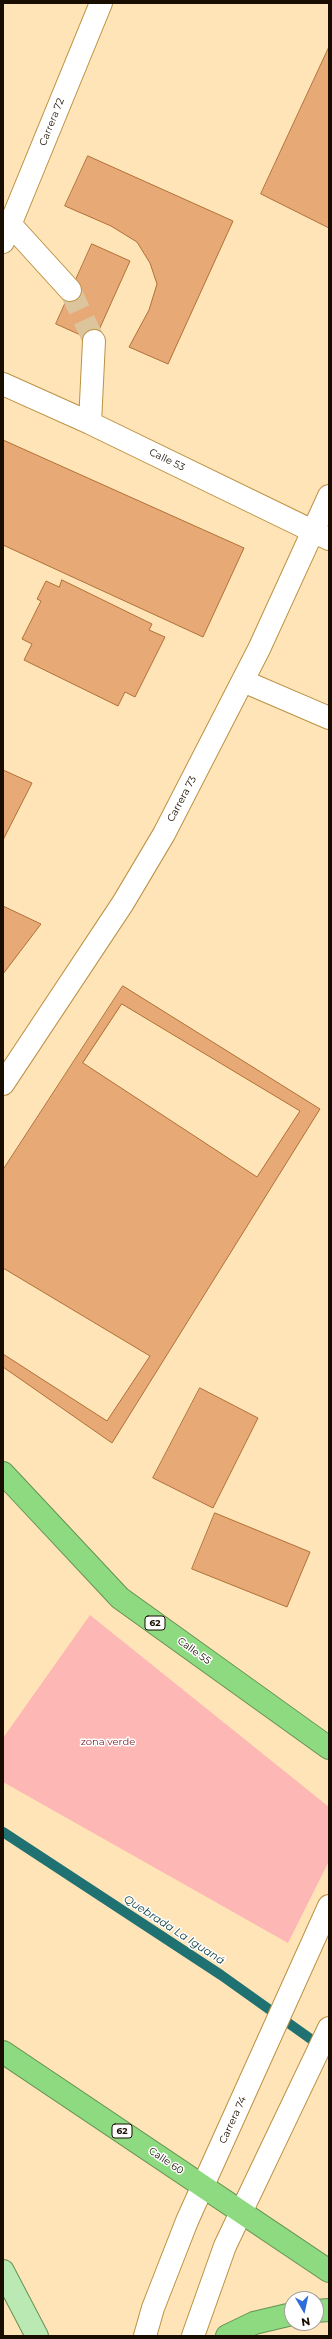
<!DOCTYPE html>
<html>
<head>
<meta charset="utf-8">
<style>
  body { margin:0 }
  #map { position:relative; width:332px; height:2339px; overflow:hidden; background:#ffe4b7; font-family:Montserrat,sans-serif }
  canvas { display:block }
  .frame { position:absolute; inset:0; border:4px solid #190d00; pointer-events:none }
  .north { position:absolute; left:284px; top:2291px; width:40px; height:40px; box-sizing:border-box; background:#fff; border:1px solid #a39e99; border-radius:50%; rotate:171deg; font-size:11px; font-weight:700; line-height:16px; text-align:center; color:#190d00 }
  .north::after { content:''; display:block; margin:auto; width:14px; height:18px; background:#2e6dda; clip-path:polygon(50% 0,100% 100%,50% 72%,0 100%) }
</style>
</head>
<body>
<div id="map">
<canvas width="332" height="2339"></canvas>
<div class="frame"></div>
<div class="north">N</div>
</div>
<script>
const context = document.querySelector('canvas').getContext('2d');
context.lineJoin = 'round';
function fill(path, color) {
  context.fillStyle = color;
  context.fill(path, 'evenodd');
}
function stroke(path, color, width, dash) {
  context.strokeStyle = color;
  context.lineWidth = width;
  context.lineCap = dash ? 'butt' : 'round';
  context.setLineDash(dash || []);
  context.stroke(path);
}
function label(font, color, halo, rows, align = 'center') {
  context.font = font + ' Montserrat,sans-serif';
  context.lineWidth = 3;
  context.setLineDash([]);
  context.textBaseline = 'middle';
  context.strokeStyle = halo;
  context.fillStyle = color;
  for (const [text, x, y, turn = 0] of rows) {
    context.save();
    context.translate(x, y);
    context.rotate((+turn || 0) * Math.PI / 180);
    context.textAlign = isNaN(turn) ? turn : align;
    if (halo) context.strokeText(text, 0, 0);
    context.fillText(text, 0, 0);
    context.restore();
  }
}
fill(new Path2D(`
  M90,1615l239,192v54l-41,82 -285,-161v-44z`), '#fdb7b5');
stroke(new Path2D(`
  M3,1832l218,143 101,72`), '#207171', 10);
const building = new Path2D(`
  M329,47v181l-68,-34z
  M88,156l145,65 -65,143 -39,-17 20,-37 8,-26 -7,-21 -13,-21 -26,-16 -46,-20z
  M92,244l38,17 -36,80 -38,-17z
  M3,440l241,108 -41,89 -200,-92z
  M62,580l90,44 -3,6 16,7 -30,60 -10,-5 -7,14 -94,-46 8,-16 -10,-5 19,-38 -4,-2 9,-18 13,6z
  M3,770l29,13 -29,57z
  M3,906l38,18 -38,50z
  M123,986l197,123 -208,334 -109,-76v-197z
  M122,1004l178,107 -43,66 -174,-114z
  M3,1268l147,88 -43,65 -104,-67z
  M200,1388l58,30 -45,90 -60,-30z
  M215,1513l95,39 -23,55 -95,-38z`);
fill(building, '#e7a975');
stroke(building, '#b07037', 1);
stroke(new Path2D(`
  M70,290l24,51`), '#dcc49c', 22, [22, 11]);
const minor = new Path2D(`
  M10,224l60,66
  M3,242l98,-239
  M3,384l87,39 239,116
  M90,423l4,-82
  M243,681l86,37
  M3,1084l120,-181 41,-69 95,-185 70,-153
  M145,2336l8,-28 34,-87 142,-315
  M193,2336l32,-90 104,-218`);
const major = new Path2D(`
  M3,2271l34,65`);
const highway = new Path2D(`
  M3,1473l117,125 209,150
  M3,2052l326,219
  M316,2311l13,-1
  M227,2336l27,-13 38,-9`);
stroke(minor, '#bc9244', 24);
stroke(major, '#659253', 24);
stroke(highway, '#659253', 24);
stroke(minor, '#fff', 22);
stroke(major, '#bbe9b3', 22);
stroke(highway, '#8eda80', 22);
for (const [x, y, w] of [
  [155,1623,20],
  [122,2131,20]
]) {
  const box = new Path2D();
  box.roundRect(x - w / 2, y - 7, w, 14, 3);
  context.fillStyle = '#fff';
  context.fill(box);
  stroke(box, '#190d00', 1);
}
label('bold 9px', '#190d00', null, [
  ["62",155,1623],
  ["62",122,2131]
]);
label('10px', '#190d00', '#fff', [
  ["Carrera 72",52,122,-68],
  ["Calle 53",167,460,26],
  ["Carrera 73",182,799,-62],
  ["Calle 55",194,1651,36],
  ["Carrera 74",233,2120,-65],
  ["Calle 60",166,2161,34]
]);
label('10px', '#791923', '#fff', [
  ["zona verde",108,1742]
]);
label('italic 11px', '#124447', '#fff', [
  ["Quebrada La Iguaná",174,1930,33]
]);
</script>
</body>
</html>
